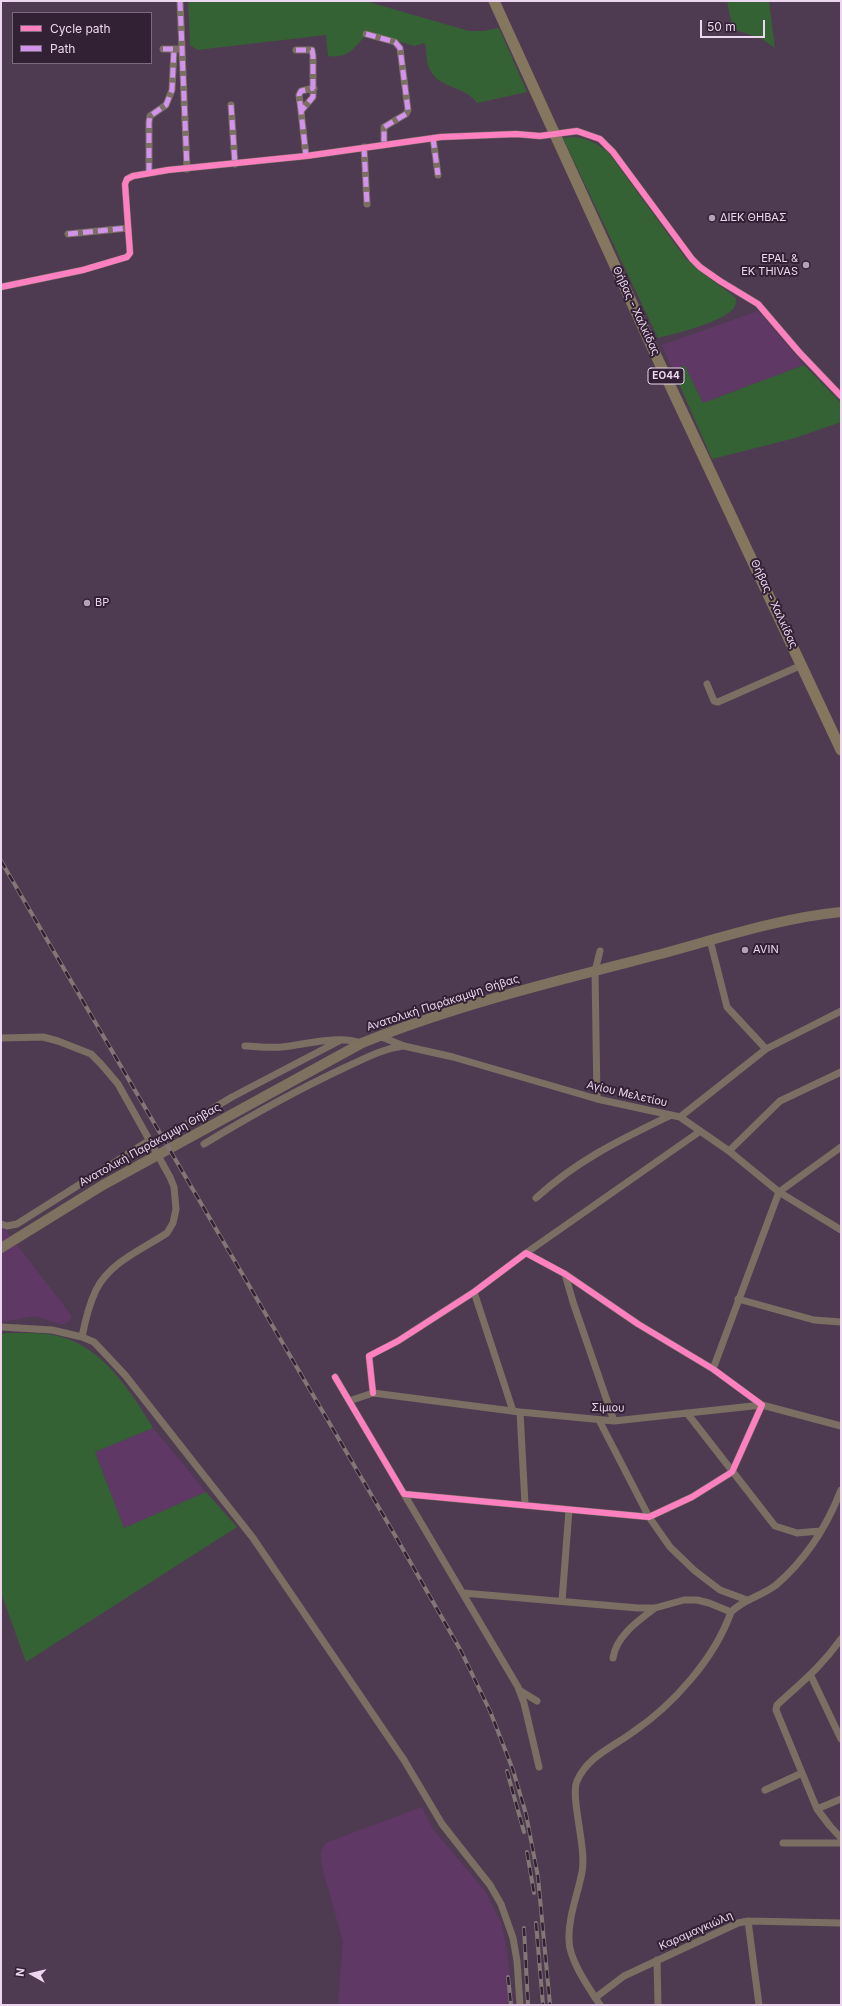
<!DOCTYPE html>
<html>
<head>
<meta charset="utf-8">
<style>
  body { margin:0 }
  #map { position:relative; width:842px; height:2006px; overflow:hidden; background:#4f3b51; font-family:Inter,sans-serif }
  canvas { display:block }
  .frame { position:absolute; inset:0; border:2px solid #edd6ef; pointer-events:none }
  .legend { position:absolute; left:12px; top:12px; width:140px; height:52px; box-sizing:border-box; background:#322134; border:1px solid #7d697f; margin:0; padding:5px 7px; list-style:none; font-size:12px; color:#edd6ef }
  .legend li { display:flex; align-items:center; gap:8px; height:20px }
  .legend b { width:20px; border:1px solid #7d697f }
  .north { position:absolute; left:12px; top:1954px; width:40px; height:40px; -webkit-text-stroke:3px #322134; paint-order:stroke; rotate:278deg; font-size:11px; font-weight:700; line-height:16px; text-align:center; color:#edd6ef }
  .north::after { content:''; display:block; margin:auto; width:14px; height:18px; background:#edd6ef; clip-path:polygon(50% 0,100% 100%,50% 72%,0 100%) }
  .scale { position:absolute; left:700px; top:20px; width:65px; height:18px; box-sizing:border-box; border:2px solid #edd6ef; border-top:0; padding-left:5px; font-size:12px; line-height:14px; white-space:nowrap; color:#edd6ef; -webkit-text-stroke:3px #322134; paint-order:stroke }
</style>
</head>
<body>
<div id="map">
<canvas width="842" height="2006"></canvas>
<div class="frame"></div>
<ul class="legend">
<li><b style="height:5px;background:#ff80c0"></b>Cycle path</li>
<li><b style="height:5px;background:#d193ec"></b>Path</li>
</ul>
<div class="north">N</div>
<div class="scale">50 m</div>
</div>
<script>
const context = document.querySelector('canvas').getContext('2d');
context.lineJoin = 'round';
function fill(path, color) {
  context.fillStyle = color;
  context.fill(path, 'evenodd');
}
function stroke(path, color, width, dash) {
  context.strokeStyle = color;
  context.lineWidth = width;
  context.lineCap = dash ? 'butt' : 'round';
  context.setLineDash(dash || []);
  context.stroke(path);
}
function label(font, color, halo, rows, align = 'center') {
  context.font = font + ' Inter,sans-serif';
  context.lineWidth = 4;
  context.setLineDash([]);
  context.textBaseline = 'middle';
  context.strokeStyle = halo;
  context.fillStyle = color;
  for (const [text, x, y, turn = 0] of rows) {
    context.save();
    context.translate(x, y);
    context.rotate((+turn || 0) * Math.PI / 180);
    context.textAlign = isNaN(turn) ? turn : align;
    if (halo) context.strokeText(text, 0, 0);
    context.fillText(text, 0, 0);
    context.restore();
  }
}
fill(new Path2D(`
  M758,311l46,54 -101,38 -18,-37 -12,4 -11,-25z
  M1,1224l71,92 -2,5 -7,3 -7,-1 -20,-7 -35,6z
  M153,1428l53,64 -82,36 -29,-76z
  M422,1807l10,21 53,63 16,32 6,26 7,56h-176l5,-63 -21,-76 -1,-14 4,-9z`), '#5f3865');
fill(new Path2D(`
  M188,1h177l104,30h15l15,-3 28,64 -50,11c-11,-17 -39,-14 -48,-35 -3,-6 -2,-17 -4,-25l-11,3 -44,-14c-16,13 -18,27 -42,24l-2,-21 -129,15 -7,-5z
  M727,1h42l6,47 -13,-9 -29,-10z
  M572,137c15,1 24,6 36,15l78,107 22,18 28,21c0,5 0,9 -5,13 -18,14 -51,21 -73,27l-95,-200z
  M804,365l37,38v19l-46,16 -83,21 -39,-89 12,-4 18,37z
  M7,1333c18,0 38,-1 55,4 41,11 70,56 91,91l-58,24 29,76 82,-36 31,35 -211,135 -25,-69v-259z`), '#356234');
stroke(new Path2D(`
  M180,1l7,168
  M366,34l29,8 5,6 8,62 -2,4 -22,13v18
  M163,49h16
  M296,50h16l1,6v41l-12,14 5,45
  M231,105l4,59
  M301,111l-2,-16 2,-4 13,-3
  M433,138l5,37
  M364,147l3,57
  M149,173v-51l1,-6 16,-11 6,-15 2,-41
  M68,234l60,-6
  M1,287l82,-17 44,-13 3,-4 -5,-69 2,-5 6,-3 35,-6 138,-14 135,-19 75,-3 24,2 37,-5 23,8 13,13 79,107 8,8 20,14 38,23 41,48 42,44
  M707,684l7,17 4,1 84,-37
  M710,940l17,67 39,42
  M379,1036l25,10 49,11 144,42 83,18 49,34 50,41 62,38
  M1,1038l42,-1 15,4 33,13 10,10 17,20 52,93 4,10 2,22 -3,14 -6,10c-24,16 -57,29 -71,57 -7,15 -11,31 -14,47
  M245,1046c13,1 25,2 37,1 26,-3 54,-12 80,-4
  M597,1099l-2,-128 5,-20
  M680,1117l86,-68 75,-38
  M185,1125l47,-28 109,-57
  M204,1144c46,-28 93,-54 142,-77 20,-9 36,-18 57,-21
  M729,1151l51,-50 61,-29
  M536,1198c43,-39 84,-58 135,-83
  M1,1224l6,2 10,-2 133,-84
  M526,1253l173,-121
  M565,1274l8,28 41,119
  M474,1292l39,119
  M738,1299l76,21 27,2
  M1,1327l51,3 30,7 12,5 31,33 128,163 151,222 38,64 48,61 11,19 12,34 4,23 3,44
  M713,1369l66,-177 62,-45
  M335,1377l69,117 245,23 43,-20 40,-25 30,-67 -49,-36 -75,-45 -73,-50 -39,-21 -52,39 -76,49 -29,15 4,37
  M373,1393l147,19 94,9 148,-16 79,21
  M349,1401l24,-8
  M520,1412l5,92
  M687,1413l88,113 22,7 23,-2
  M599,1420l50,97 21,30 25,24 25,19 27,10
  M404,1494l114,193 6,16 15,64
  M463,1593l175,15h17l29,-8h13l12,3 22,9
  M562,1601l7,-91
  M841,1639c-20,28 -39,43 -64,66l-1,5 41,99 13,17 11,12
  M613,1658c3,-22 25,-37 42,-50
  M811,1676l30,63
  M519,1690l18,11
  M765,1790l37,-17
  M817,1809l24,-10
  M783,1843h58
  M748,1921l11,84
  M657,1960l1,45
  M595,1998l29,-22 114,-53 10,-2 93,2
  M600,2005c-11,-17 -31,-45 -31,-65 -1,-23 9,-46 13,-68 5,-24 -12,-74 -5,-91 11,-25 36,-34 56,-49 40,-27 82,-74 98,-120 13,-13 31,-16 45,-27 29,-25 51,-59 65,-95`), '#7b6f63', 7);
stroke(new Path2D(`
  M1,1248l102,-63 259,-142c97,-39 198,-63 299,-89 59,-16 119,-36 180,-42`), '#7f715f', 10);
stroke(new Path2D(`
  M494,1l158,346 189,403`), '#85765f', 11);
const rail = new Path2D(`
  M1,861l395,676 65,114 29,60 23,59 13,44 12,63 12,128
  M507,1771l17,61
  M527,1852l7,41
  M536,1923l7,82
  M524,1928l4,77
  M508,1977l3,28`);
stroke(rail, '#837676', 4);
stroke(rail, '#322134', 2.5, [8]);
stroke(new Path2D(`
  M180,1l7,168
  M366,34l29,8 5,6 8,62 -2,4 -22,13v18
  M163,49h14
  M296,50h16l1,6v41l-12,14 5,45
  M231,105l4,59
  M301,111l-2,-16 2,-4 13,-3
  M433,138l5,37
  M364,147l3,57
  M149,173v-51l1,-6 16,-11 6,-15 2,-41
  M68,234l60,-6`), '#d193ec', 5, [10, 5]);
stroke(new Path2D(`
  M1,287l82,-17 44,-13 3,-4 -5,-69 2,-5 6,-3 35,-6 138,-14 135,-19 75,-3 24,2 37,-5 23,8 13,13 79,107 8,8 20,14 38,23 41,48 42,44
  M335,1377l69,117 245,23 43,-20 40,-25 30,-67 -49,-36 -75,-45 -73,-50 -39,-21 -52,39 -76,49 -29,15 4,37`), '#ff80c0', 6);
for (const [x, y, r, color] of [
  [712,218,4,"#b6a0b8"],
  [806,265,4,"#b6a0b8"],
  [87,603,4,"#b6a0b8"],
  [745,950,4,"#b6a0b8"]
]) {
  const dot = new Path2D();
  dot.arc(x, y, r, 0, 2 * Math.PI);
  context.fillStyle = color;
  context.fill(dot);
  stroke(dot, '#322134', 1.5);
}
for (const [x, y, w] of [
  [666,376,36]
]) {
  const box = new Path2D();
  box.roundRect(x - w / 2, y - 8, w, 16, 3);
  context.fillStyle = '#322134';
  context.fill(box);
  stroke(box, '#edd6ef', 1);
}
label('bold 10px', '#edd6ef', null, [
  ["ΕΟ44",666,376]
]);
label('11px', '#edd6ef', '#322134', [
  ["ΔΙΕΚ ΘΗΒΑΣ",720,218],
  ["EPAL &",798,259,"right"],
  ["EK THIVAS",798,272,"right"],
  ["BP",95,603],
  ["AVIN",753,950]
], 'left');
label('11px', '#edd6ef', '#322134', [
  ["Θήβας - Χαλκίδας",636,311,65],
  ["Θήβας - Χαλκίδας",774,604,65],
  ["Ανατολική Παράκαμψη Θήβας",443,1003,-18],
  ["Αγίου Μελετίου",627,1094,13],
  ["Ανατολική Παράκαμψη Θήβας",150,1145,-29],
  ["Σίμιου",608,1408,1],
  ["Καραμαγκιώλη",696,1931,-24]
]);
</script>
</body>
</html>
